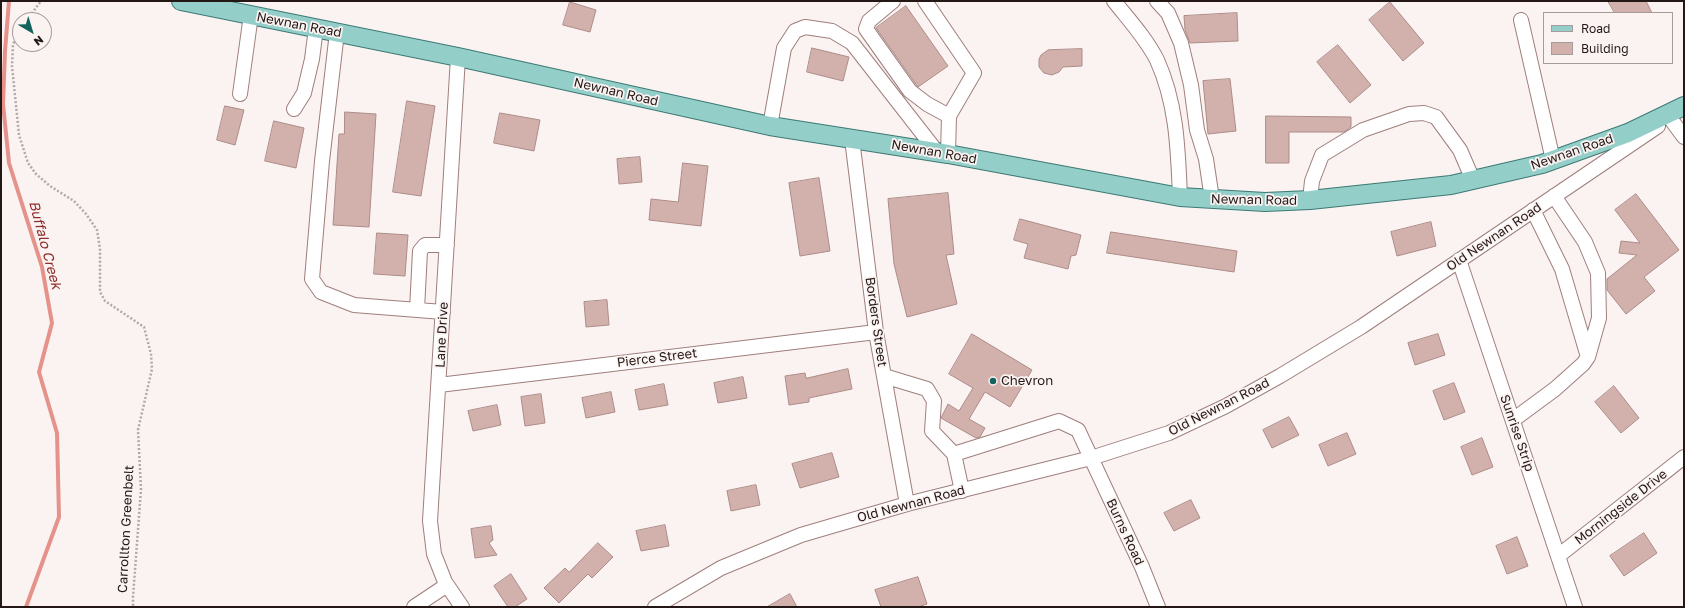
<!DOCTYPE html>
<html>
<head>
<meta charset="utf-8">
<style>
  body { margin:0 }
  #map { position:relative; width:1685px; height:608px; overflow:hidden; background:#faf3f2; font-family:"Golos Text",sans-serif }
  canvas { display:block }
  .frame { position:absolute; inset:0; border:2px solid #241816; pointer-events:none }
  .legend { position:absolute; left:1543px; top:12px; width:130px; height:52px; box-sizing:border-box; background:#faf3f2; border:1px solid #a49b9a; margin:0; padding:5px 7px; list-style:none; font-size:12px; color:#241816 }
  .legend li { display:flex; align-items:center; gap:8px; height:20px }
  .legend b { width:20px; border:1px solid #a49b9a }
  .north { position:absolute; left:12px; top:12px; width:40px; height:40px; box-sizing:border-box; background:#faf3f2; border:1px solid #a49b9a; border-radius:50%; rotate:142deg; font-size:11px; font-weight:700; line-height:16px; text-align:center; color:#241816 }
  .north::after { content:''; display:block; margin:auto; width:14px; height:18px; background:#15635e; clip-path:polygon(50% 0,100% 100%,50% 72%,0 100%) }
</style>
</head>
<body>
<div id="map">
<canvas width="1685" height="608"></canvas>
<div class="frame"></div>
<ul class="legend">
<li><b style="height:5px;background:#93cec9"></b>Road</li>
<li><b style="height:11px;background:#d2b0ac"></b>Building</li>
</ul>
<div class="north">N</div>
</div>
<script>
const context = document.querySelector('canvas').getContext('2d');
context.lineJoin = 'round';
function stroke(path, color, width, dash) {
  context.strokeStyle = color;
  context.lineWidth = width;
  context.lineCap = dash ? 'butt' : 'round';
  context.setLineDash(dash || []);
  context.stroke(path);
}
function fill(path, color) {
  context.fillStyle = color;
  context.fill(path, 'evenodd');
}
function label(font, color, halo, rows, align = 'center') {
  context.font = font + ' "Golos Text",sans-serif';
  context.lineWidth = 3.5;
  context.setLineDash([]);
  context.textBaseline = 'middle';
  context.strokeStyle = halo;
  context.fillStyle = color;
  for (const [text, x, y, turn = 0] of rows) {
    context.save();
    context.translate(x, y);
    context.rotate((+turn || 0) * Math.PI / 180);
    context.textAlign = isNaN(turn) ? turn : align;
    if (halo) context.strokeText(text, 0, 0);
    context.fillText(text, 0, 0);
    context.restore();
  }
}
stroke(new Path2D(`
  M9,1l-4,50 -2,53 6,59 33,104 10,56 -13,49 18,61 2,84 -33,90`), '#e5938a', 4);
const building = new Path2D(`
  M1608,1h38l6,12h-37z
  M570,2l26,8 -6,22 -27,-7z
  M1390,2l34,41 -21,18 -34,-41z
  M906,6l42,60 -30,21 -42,-59z
  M1237,13l1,28 -48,2 -5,-13 -1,-14z
  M1338,45l33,40 -21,18 -33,-41z
  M812,48l37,9 -6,24 -36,-9z
  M1082,49v17l-19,1 -4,5 -7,3 -8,-2 -5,-6v-8l2,-4 7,-5z
  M1230,79l6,52 -28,3 -5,-53z
  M407,101l28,5 -14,90 -28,-4z
  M225,106l19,4 -9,35 -18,-5z
  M345,112l31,2 -7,113 -36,-2 6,-91h5z
  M500,113l40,7 -6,31 -40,-8z
  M1266,116l85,1v10l-7,5h-55v31h-23z
  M274,121l30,7 -8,40 -31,-7z
  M640,157l2,25 -23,2 -2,-25z
  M683,163l25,3 -7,60 -52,-6 2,-21 27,3z
  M819,178l11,73 -30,5 -11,-73z
  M948,193l6,61 -8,1 11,49 -50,13 -13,-53 -6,-65z
  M1636,194l43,56 -35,27 11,14 -29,23 -19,-24v-11l30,-24 -18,-2 2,-12 19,2 -25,-33z
  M1020,219l61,16 -5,20 -5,1 -3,13 -44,-11 4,-14 -14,-4z
  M1431,222l5,24 -39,10 -6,-24z
  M1111,232l126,19 -3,21 -127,-19z
  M377,233l31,2 -3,41 -31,-2z
  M607,300l2,25 -23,2 -2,-25z
  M972,334l60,36 -22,37 -25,-15 -16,27 16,9 -5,9 -4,1 -35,-20 7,-14 11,7 14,-23 -24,-14z
  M1438,334l7,21 -30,10 -7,-22z
  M848,369l4,20 -43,9v4l-20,3 -4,-29 20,-3 1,5z
  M743,377l4,21 -29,5 -4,-20z
  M1454,383l11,29 -21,8 -11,-29z
  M664,384l4,21 -29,5 -4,-20z
  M1614,386l25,32 -18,15 -26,-31z
  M611,392l4,20 -29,6 -4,-20z
  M541,394l4,29 -20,3 -4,-29z
  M497,405l4,20 -28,6 -5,-20z
  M1289,417l10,18 -27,13 -9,-18z
  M1347,433l9,21 -28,12 -9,-21z
  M1482,438l11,29 -21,8 -11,-28z
  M832,453l7,24 -39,11 -8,-24z
  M756,485l4,20 -29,6 -4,-20z
  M1191,500l9,18 -26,13 -10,-18z
  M665,525l4,21 -28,5 -5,-20z
  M491,526l2,14 -4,3 8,12 -22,3 -4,-29z
  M1644,533l13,20 -33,23 -14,-20z
  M1517,537l11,29 -21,8 -11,-28z
  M598,543l15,14 -21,21 -4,-4 -29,29 -15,-15 21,-20 4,4z
  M511,574l16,25 -12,8h-7l-14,-21z
  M918,577l9,27 -9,3h-37l-6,-17z
  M790,594l7,13h-30z`);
fill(building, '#d2b0ac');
stroke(building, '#ad8c88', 1);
const minor = new Path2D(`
  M893,1l-24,20 -3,8 44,62 17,13 22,12
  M925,1l49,72 -25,43 -1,38
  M1114,1c15,19 32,37 43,59 20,44 21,90 23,137
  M1157,1l11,12 13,30 10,42 6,45 9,29 6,40
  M1521,20l32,140
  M337,32l-15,129 -10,118 9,13 33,13 89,7
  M458,57l-28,464 4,33 11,28 17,25
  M240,94l11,-79
  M294,109l10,-16 8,-34 4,-31
  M1667,114l17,23
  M770,126l14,-78 11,-17 10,-4 27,4 20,12 85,109
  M852,139l24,193 31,172
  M1310,200l2,-19 10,-26 41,-25 46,-16 15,-1 12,4 24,33 13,30
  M1533,210l29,59 26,88
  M1459,260l116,347
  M417,310l3,-59 5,-6h22
  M884,376l43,13 7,12 -2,30 22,23 8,37
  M439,385l437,-53
  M1513,420l42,-31 28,-25 5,-7 11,-39 -1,-45 -13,-31 -31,-46
  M954,454l105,-33 19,9 64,137 16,40
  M1557,551l5,2 122,-96
  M414,607l33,-22
  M655,607l66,-39 80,-33 106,-31 184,-46 78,-25 57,-27 54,-30 81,-49 297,-201`);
const major = new Path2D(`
  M181,1l277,56 312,69 178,28 232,43 85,5 45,-2 141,-15 91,-21 86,-31 56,-27`);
stroke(minor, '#9f7f7c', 16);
stroke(major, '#3d7973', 20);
stroke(new Path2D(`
  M27,20l14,-19
  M20,31l-7,13 -1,22 7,69 9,28 8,11 14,12 24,15 12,13 11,16 3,19v43l5,9 39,26 7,27 1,15 -14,61 3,59 -8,108v10`), '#b2a9a7', 2.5, [2, 2]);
stroke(minor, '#fff', 14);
stroke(major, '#93cec9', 18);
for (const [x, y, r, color] of [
  [993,381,4,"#15635e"]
]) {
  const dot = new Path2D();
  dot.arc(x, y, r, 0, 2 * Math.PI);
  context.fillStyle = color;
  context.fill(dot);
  stroke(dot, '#faf3f2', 1.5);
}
label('13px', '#241816', '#faf3f2', [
  ["Newnan Road",299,25,11],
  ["Newnan Road",616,92,13],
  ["Newnan Road",934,152,10],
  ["Newnan Road",1572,152,-19],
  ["Newnan Road",1254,200,1],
  ["Old Newnan Road",1494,237,-34],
  ["Borders Street",876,322,82],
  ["Lane Drive",442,335,-87],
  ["Pierce Street",657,358,-7],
  ["Old Newnan Road",1219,407,-27],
  ["Sunrise Strip",1517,433,71],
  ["Old Newnan Road",911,504,-15],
  ["Morningside Drive",1621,507,-38],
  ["Carrollton Greenbelt",126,529,-87],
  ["Burns Road",1125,532,65]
]);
label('13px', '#241816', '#faf3f2', [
  ["Chevron",1001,381]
], 'left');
label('italic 14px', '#8e2e2a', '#faf3f2', [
  ["Buffalo Creek",45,245,75]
]);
</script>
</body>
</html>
